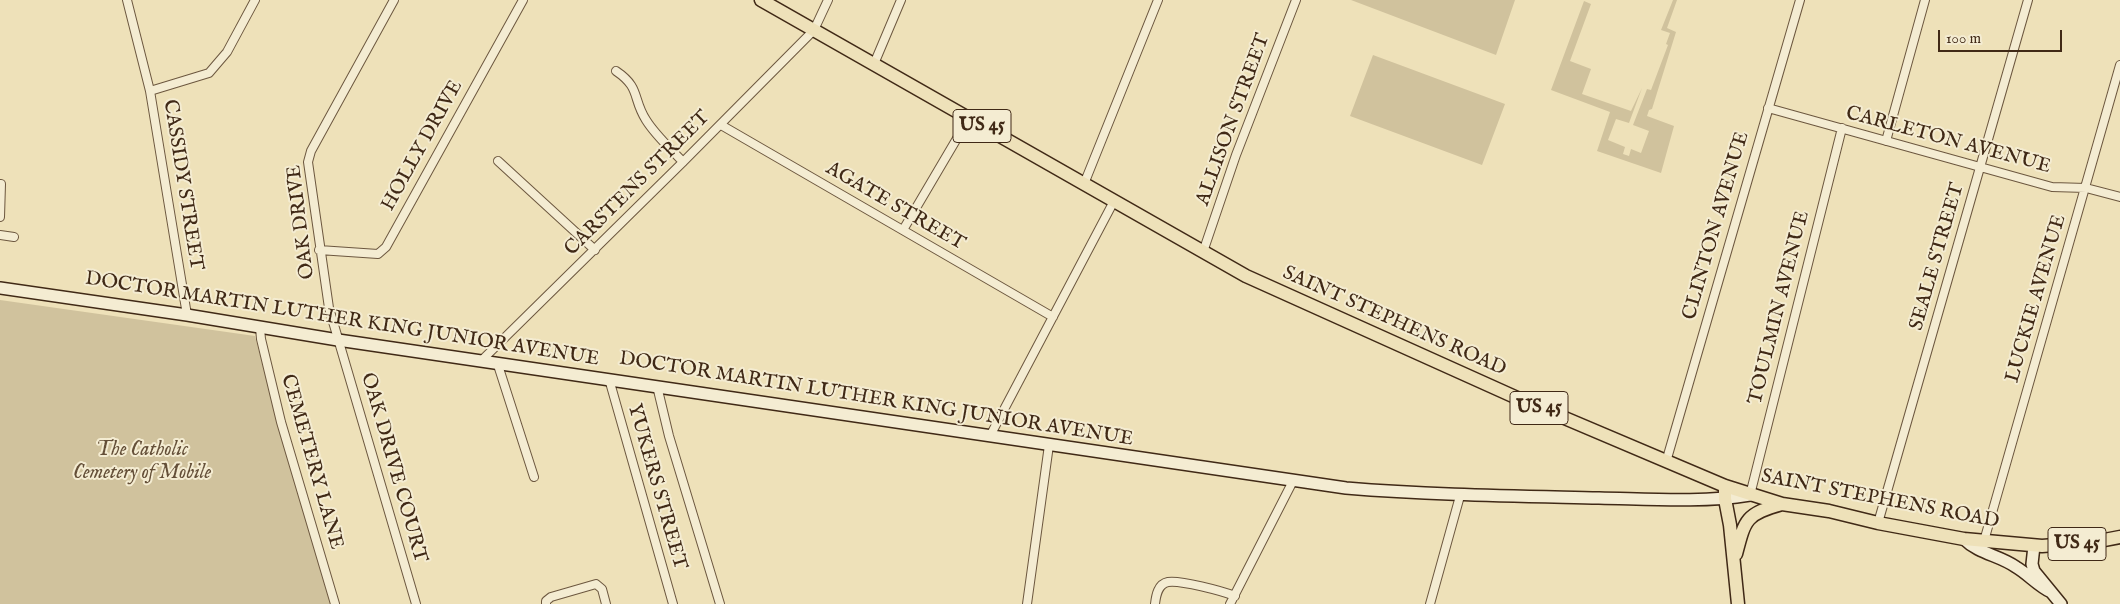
<!DOCTYPE html>
<html>
<head>
<meta charset="utf-8">
<style>
  body { margin:0 }
  #map { position:relative; width:2120px; height:604px; overflow:hidden; background:#eee1b9; font-family:"IM FELL English",serif }
  canvas { display:block }
  .scale { position:absolute; left:1938px; top:30px; width:124px; height:22px; box-sizing:border-box; border:2px solid #402916; border-top:0; padding-left:6px; font-size:15px; line-height:18px; white-space:nowrap; color:#402916; -webkit-text-stroke:4px #f4ecd2; paint-order:stroke }
</style>
</head>
<body>
<div id="map">
<canvas width="2120" height="604"></canvas>
<div class="scale">100 m</div>
</div>
<script>
const context = document.querySelector('canvas').getContext('2d');
context.lineJoin = 'round';
function fill(path, color) {
  context.fillStyle = color;
  context.fill(path, 'evenodd');
}
function stroke(path, color, width, dash) {
  context.strokeStyle = color;
  context.lineWidth = width;
  context.lineCap = dash ? 'butt' : 'round';
  context.setLineDash(dash || []);
  context.stroke(path);
}
function label(font, color, halo, rows, align = 'center') {
  context.font = font + ' "IM FELL English",serif';
  context.lineWidth = 4;
  context.setLineDash([]);
  context.textBaseline = 'middle';
  context.strokeStyle = halo;
  context.fillStyle = color;
  for (const [text, x, y, turn = 0] of rows) {
    context.save();
    context.translate(x, y);
    context.rotate((+turn || 0) * Math.PI / 180);
    context.textAlign = isNaN(turn) ? turn : align;
    if (halo) context.strokeText(text, 0, 0);
    context.fillText(text, 0, 0);
    context.restore();
  }
}
fill(new Path2D(`
  M1351,0h164l-19,55z
  M1673,0h4l-10,28 9,4 -24,77 -3,1 -2,6 27,10 -13,47 -64,-22 13,-39 -59,-22 33,-89 7,3 -21,57 21,8 -9,25 49,17 11,-23 -13,35 -13,-4 -8,21 17,7 -2,7 6,2 2,-7 10,4 8,-22 -16,-6 14,-36 4,1 17,-45 -2,-1 4,-11 -9,-3z
  M1373,55l132,49 -23,61 -132,-49z
  M0,300l255,36 24,92 52,176h-331z`), '#d0c29d');
const minor = new Path2D(`
  M127,0l23,91 37,224
  M394,0l-83,151 -3,11 21,146 87,296
  M874,64l27,-64
  M616,71c25,17 16,27 30,49 10,16 25,29 37,42
  M150,91l59,-18 18,-21 28,-52
  M1768,108l284,79 34,1 34,9
  M721,125l332,192
  M1886,141l39,-141
  M498,161l97,89
  M1084,184l74,-184
  M0,217l1,-33
  M903,230l66,-112
  M0,235l14,2
  M319,250l59,4 8,-7 137,-247
  M1203,252l33,-97 60,-155
  M260,328l1,11 20,83 54,182
  M482,360l201,-198 131,-132 14,-30
  M497,362l37,115
  M609,379l64,225
  M657,386l12,50 51,168
  M990,436l124,-235
  M1666,462l134,-462
  M1750,495l92,-367
  M1878,523l150,-523
  M1984,541l136,-476
  M546,604v-3l5,-4 45,-13 6,5 4,15
  M1027,604l22,-159
  M1155,604c1,-9 3,-20 13,-22 13,-2 54,9 67,14
  M1230,604l63,-123
  M1430,604l30,-108`);
const secondary = new Path2D(`
  M0,288l187,27 151,25 1008,148c84,7 168,8 253,10 50,1 102,5 151,-3
  M1964,539c15,15 35,16 52,28 12,7 22,19 35,25
  M2034,546l-2,18 2,7 27,33`);
const primary = new Path2D(`
  M761,0l485,276 269,121 210,89 57,18 47,7 49,12 86,16 78,7 52,-4 26,-5
  M1725,486v13l5,26 8,79
  M1736,554c9,-35 10,-40 46,-50`);
stroke(minor, '#6c573f', 10);
stroke(secondary, '#402916', 14);
stroke(primary, '#402916', 15);
stroke(minor, '#f4ecd2', 8);
stroke(secondary, '#f4ecd2', 11);
stroke(primary, '#eee1b9', 12);
for (const [x, y, w] of [
  [982,126,58],
  [1539,408,58],
  [2077,544,58]
]) {
  const box = new Path2D();
  box.roundRect(x - w / 2, y - 16.5, w, 33, 4);
  context.fillStyle = '#f4ecd2';
  context.fill(box);
  stroke(box, '#402916', 1);
}
label('bold 19px', '#402916', null, [
  ["US 45",982,126],
  ["US 45",1539,408],
  ["US 45",2077,544]
]);
label('20px', '#402916', '#f4ecd2', [
  ["ALLISON STREET",1234,120,-70],
  ["CARLETON AVENUE",1948,141,15],
  ["HOLLY DRIVE",423,146,-61],
  ["CARSTENS STREET",638,184,-45],
  ["CASSIDY STREET",182,185,81],
  ["AGATE STREET",895,207,30],
  ["OAK DRIVE",302,222,-97],
  ["CLINTON AVENUE",1717,226,-74],
  ["SEALE STREET",1938,257,-74],
  ["LUCKIE AVENUE",2037,299,-74],
  ["TOULMIN AVENUE",1780,308,-76],
  ["DOCTOR MARTIN LUTHER KING JUNIOR AVENUE",342,320,9],
  ["SAINT STEPHENS ROAD",1394,322,24],
  ["DOCTOR MARTIN LUTHER KING JUNIOR AVENUE",876,400,9],
  ["CEMETERY LANE",311,462,74],
  ["OAK DRIVE COURT",393,468,74],
  ["YUKERS STREET",656,487,74],
  ["SAINT STEPHENS ROAD",1880,500,11]
]);
label('italic 20px', '#644f38', '#f4ecd2', [
  ["The Catholic",142,451],
  ["Cemetery of Mobile",142,474]
]);
</script>
</body>
</html>
